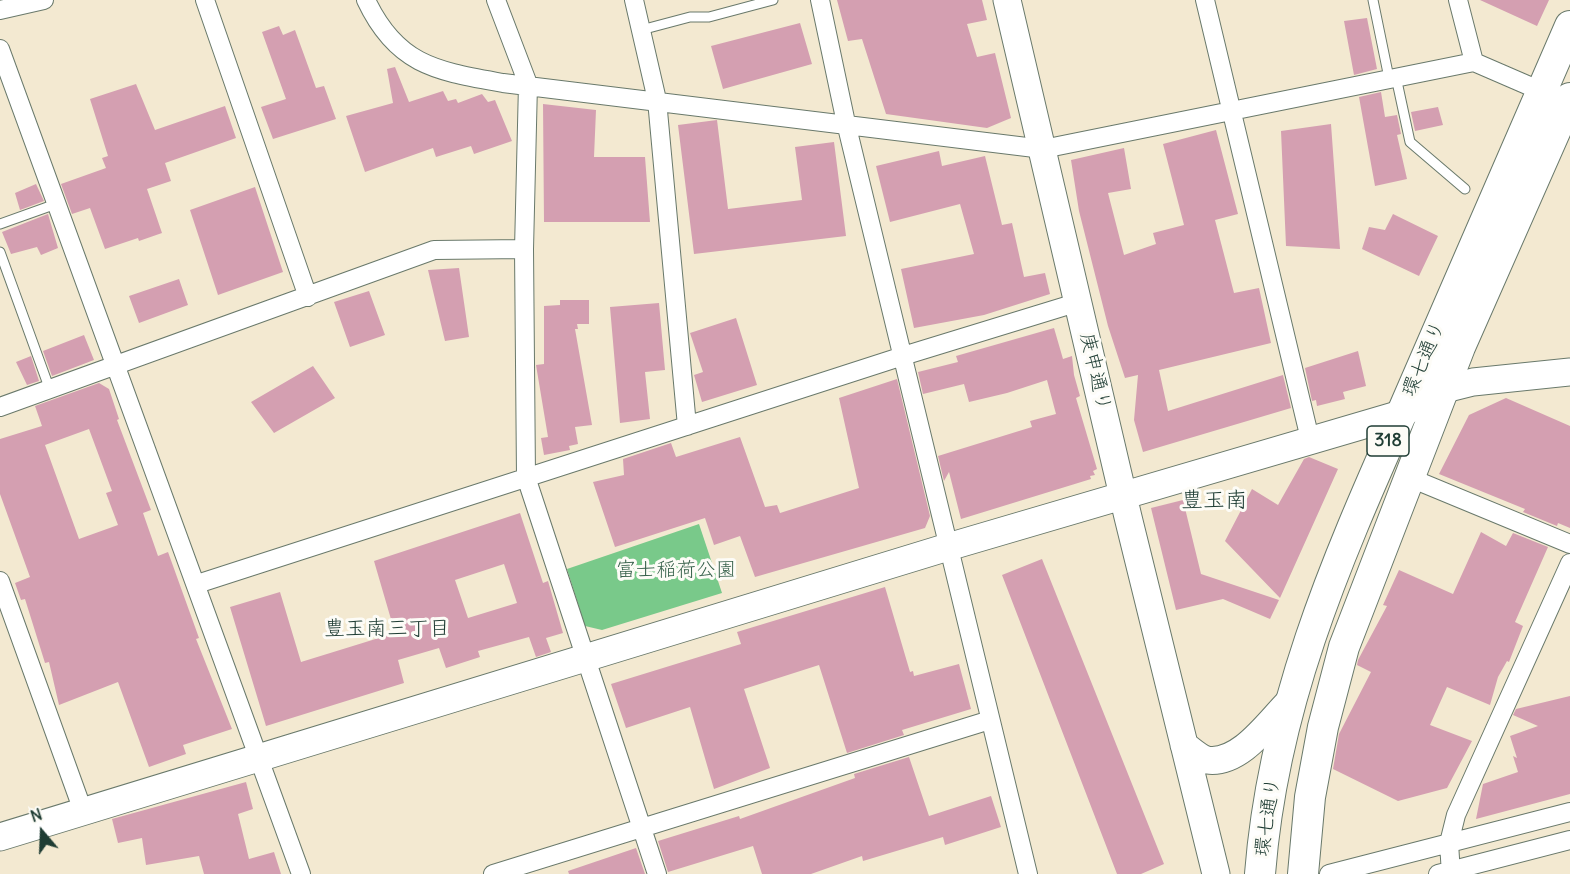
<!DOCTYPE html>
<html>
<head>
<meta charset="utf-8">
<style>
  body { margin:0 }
  #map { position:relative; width:1570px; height:874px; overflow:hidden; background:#f3e9d1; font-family:Delius,sans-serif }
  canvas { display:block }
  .north { position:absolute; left:12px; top:802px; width:60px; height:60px; -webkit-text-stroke:4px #fdfcf7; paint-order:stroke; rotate:341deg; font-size:16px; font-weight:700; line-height:24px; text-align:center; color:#1f3d34 }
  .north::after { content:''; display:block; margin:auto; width:21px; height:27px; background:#1f3d34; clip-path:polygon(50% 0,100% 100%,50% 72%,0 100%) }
</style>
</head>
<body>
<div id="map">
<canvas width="1570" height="874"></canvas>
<div class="north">N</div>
</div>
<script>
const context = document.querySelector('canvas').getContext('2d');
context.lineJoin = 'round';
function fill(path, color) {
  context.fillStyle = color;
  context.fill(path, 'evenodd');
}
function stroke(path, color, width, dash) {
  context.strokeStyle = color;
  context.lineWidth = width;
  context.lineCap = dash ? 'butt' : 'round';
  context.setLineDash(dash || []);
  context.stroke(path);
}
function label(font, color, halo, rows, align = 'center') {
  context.font = font + ' Delius,"Klee One",sans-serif';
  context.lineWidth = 6;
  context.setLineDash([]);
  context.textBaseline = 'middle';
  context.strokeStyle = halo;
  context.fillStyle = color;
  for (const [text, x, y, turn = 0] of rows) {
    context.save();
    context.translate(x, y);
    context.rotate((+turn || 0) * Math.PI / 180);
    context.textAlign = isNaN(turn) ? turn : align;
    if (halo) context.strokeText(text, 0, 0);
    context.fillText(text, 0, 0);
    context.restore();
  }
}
fill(new Path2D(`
  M699,524l23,69 -120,37 -17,-4 -18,-57z`), '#79c98a');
fill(new Path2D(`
  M837,0h145l5,20 -20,4 10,33 18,-4 16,65 -24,10 -101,-14 -24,-75 -14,2z
  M1480,0h69l-12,26z
  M1367,18l10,51 -23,6 -10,-54z
  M800,23l12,41 -89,25 -12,-43z
  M279,26l4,9 12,-5 21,58 8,-2 12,33 -63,20 -12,-32 25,-8 -24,-67z
  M395,67l14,35 34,-11 5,10 8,-2 2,4 24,-9 6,8 7,-2 17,41 -38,13 -3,-8 -35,11 -3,-9 -68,24 -19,-56 47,-13 -6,-34z
  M136,84l19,46 70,-24 11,32 -71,25 6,18 -24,8 15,44 -23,8 -1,-3 -33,11 -15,-41 -18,6 -11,-30 45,-16 -4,-10 6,-2 -18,-57z
  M1381,92l4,25 12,-2 4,19 -4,1 10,44 -32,7 -16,-89z
  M543,104l53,6 -2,47h51l5,65h-106z
  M1438,107l5,18 -28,6 -4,-19z
  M717,120l11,89 74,-9 -7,-53 39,-5 12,94 -152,18 -16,-129z
  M1331,124l9,125 -54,-3 -5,-115z
  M1216,130l22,84 -23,6 19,73 25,-5 12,55 -112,27 9,41 115,-36 8,33 -148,44 -9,-32 4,-45 -13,3 -17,-52 -29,-115 -8,-51 53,-12 7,41 -23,4 16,62 32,-11 -3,-11 31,-8 -21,-81z
  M939,151l3,15 43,-10 17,69 10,-2 12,54 21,-4 5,21 -66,21 -70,13 -13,-59 73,-15 -14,-50 -70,18 -14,-56z
  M36,184l8,17 -24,9 -5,-17z
  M255,187l28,85 -65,23 -28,-85z
  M48,214l10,34 -17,7 -4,-8 -26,7 -9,-22z
  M1393,214l45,22 -19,40 -57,-27 7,-22 16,3z
  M459,268l10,69 -24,4 -17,-71z
  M179,279l9,26 -49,18 -10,-27z
  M369,291l16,44 -35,12 -16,-45z
  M560,300h29v24h-12l1,5h-3l17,96 -17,2 3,17 -9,2 1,4 -26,5 -3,-17 7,-1 -12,-72 8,-1v-58l16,-1z
  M659,303l6,67 -20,2 5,47 -30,4 -10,-116z
  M736,318l21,67 -55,17 -8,-27 9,-3 -13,-39z
  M1054,328l9,31 9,-3 2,19 6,21 -4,2 21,71 -4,2 2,4 -5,1 1,3 -130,40 -12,-47 -5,9 -6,-25 94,-29 -2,-6 26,-7 -9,-34 -40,13 -38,9 -5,-18 -41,10 -5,-22 40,-10 -2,-6z
  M84,335l10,25 -42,16 -9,-25z
  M1358,351l8,35 -23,6 2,7 -28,7 -1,-6 -4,1 -7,-33z
  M31,356l8,25 -12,4 -11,-23z
  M313,366l22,32 -61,35 -23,-31z
  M897,379l33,137 -5,12 -170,49 -15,-41 -26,9 -9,-27 -90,29 -22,-65 31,-7 -1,-16 48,-16 5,14 64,-20 25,70 12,-2 3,8 79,-25 -20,-90z
  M99,383l10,6 10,30 -2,1 34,90 -8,3 15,43 10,-4 31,86 -3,1 36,90 -49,16 3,9 -37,13 -31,-85 -59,23 -10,-43 -4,1 -20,-64 -4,1 -6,-17 15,-6 -30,-83v-55l42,-13 -7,-20zM89,429l23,62 -6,2 12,32 -39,14 -34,-94z
  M1506,398l64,28v102l-12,-5 -1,3 -34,-14 2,-3 -86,-35 30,-59z
  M1309,457l29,12 -58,129 -55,-57 27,-52 26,16 26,-46z
  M1183,500l18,74 78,26 -9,19 -47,-20 -47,11 -25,-102z
  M520,513l23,70 5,-2 15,52 -17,5 5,14 -15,5 -7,-20 -51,14 2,6 -34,11 -7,-20 -41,12 6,23 -138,43 -36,-119 50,-15 21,70 94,-29 -21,-72zM504,564l13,39 -49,15 -13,-38z
  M1481,532l25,14 7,-13 35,14 -33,75 8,4 -14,36 -2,-1 -9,16 -8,28 -43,-18 -17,38 42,16 -25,47 -49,13 -65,-32 6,-35 32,-62 -14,-7 1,-5 29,-54 -4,-1 16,-35 54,24z
  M1042,559l122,305 -23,10h-24l-115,-299z
  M885,587l25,85 3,-1 1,5 45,-12 12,45 -69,21 2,5 -57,18 -28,-88 -75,24 26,79 -56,21 -24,-82 -64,21 -15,-44 130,-40 -4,-12z
  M1570,696v98l-94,25 7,-35 35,-12 -5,-16 4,2 -7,-22 28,-10 -25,-11 3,-6z
  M909,757l20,59 62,-20 10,31 -56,18 -2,-8 -80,24 -1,-5 -51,18h-49l-9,-28 -85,26 -10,-31 81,-25 1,3 115,-41 -1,-4z
  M246,782l7,27 -15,5 11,45 25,-7 7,22h-77l-5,-18 -53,9 -4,-27 -24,5 -6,-24z
  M636,848l9,26h-76l-1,-3z`), '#d49fb1');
const lane = new Path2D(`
  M1373,0l16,78
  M641,30l49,-13h19l64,-17
  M1396,77l14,65 55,47
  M0,224l56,-20
  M0,252l50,138`);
const street = new Path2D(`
  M205,0l103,297
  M366,0c31,66 71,71 137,83l540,66 431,-87 67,29
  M496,0l32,84 -4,165 2,228 131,397
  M634,0l23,100 30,326
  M820,0l26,123 182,751
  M1205,0l105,439
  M1458,0l16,62
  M0,10l44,-10
  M0,49l301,825
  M0,407l434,-157 90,-1
  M1408,477l162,67
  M0,581l83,230
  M197,584l706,-228 176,-54
  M493,874l497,-154
  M1329,874l241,-62
  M1438,874l132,-34
  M1451,874l-2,-31 7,-28 114,-252`);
const secondary = new Path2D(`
  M1007,0l121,517 88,357
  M1184,745c7,5 15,13 23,15 33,5 62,-38 82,-58
  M0,837l948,-290 453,-133 44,-25 28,-7 97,-10`);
const primary = new Path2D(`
  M1260,874c13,-167 74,-308 141,-459 57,-130 112,-260 169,-389
  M1303,874l7,-77 13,-70 21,-80 116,-300 110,-249`);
stroke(lane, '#69796b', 11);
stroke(street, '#69796b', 20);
stroke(secondary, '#69796b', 29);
stroke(primary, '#69796b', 32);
stroke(lane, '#fff', 9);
stroke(street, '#fff', 18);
stroke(secondary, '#fff', 27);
stroke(primary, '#fff', 30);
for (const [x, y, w] of [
  [1388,441,42]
]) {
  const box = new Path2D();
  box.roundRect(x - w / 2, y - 15, w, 30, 4.5);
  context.fillStyle = '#fdfcf7';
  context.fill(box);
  stroke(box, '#1f3d34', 1.5);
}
label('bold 18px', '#1f3d34', null, [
  ["318",1388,441]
]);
label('20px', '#1f3d34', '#fdfcf7', [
  ["環七通り",1424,359,-67],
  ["庚申通り",1095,372,77],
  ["環七通り",1268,817,-82]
]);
label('20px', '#36604a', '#fdfcf7', [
  ["富士稲荷公園",676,570]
]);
label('21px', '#1f3d34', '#fdfcf7', [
  ["豊玉南三丁目",387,629]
]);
label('22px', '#1f3d34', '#fdfcf7', [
  ["豊玉南",1214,501]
]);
</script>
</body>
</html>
